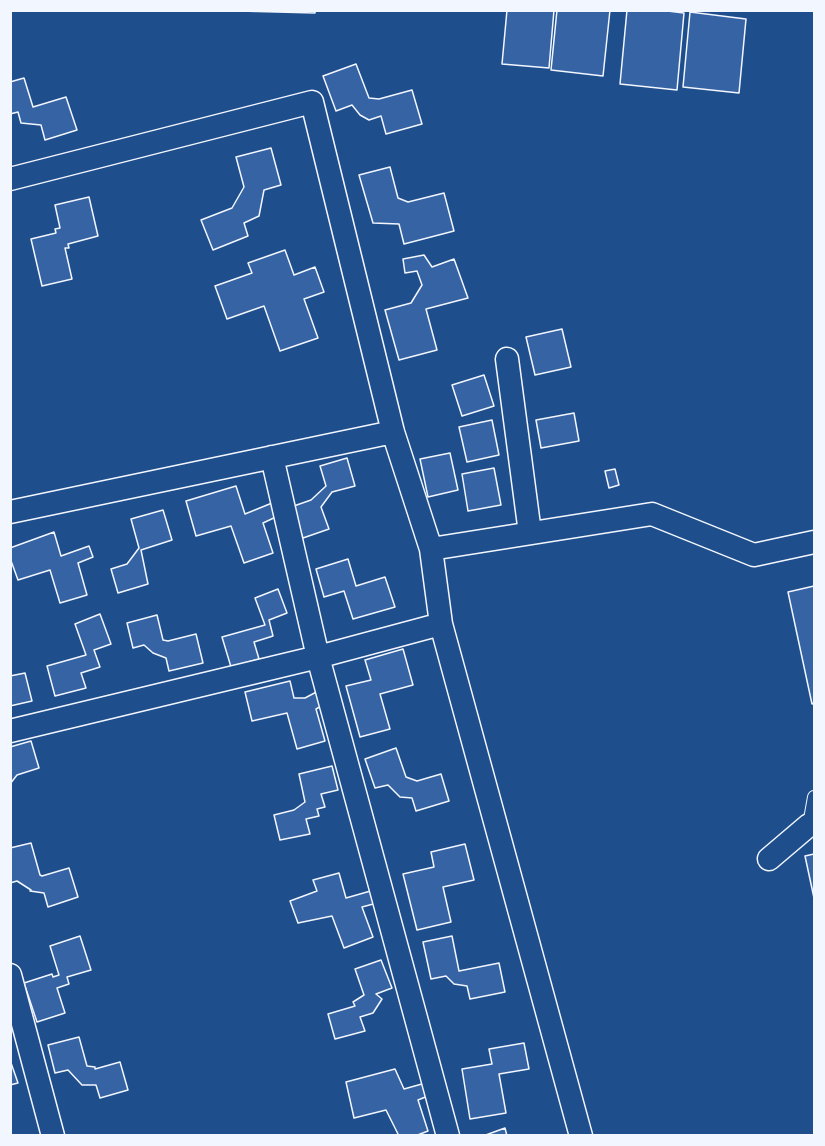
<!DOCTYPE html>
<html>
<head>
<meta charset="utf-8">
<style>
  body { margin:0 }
  #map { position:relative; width:825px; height:1146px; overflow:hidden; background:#1f4e8c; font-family:"Golos Text",sans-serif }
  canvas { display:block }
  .frame { position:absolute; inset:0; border:12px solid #f2f6ff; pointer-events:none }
</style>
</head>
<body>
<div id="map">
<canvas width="825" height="1146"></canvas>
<div class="frame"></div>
</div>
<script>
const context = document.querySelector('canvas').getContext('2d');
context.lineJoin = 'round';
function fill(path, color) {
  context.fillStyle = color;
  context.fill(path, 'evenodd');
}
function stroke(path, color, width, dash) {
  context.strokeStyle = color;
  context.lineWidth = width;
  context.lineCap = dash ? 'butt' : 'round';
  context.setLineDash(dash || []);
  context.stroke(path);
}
const building = new Path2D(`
  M200,10h115v3z
  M507,10h47l-5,58 -47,-4z
  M557,10h53l-7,66 -52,-6z
  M627,10h32l25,3 -7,77 -57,-6z
  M690,12l56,7 -7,74 -56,-6z
  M356,64l13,34 10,1 33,-9 10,34 -36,10 -5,-18 -12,4 -9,-5 -8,-10 -16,6 -13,-35z
  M24,78l9,29 33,-10 11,33 -32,10 -4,-15 -20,-2 -3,-11 -8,2v-32z
  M271,148l10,37 -17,5 -5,26 -15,7 4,13 -35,14 -12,-30 31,-12 12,-21 -8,-30z
  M390,167l8,31 10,4 36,-9 10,38 -50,13 -5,-20 -26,-1 -14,-48z
  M89,197l9,39 -30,8 1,4h-4l7,31 -30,7 -11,-47 25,-6 -1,-4 5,-1 -5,-23z
  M285,250l9,25 21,-8 9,25 -20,7 14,39 -38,13 -16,-45 -37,13 -12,-33 37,-13 -4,-10z
  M424,255l8,12 22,-8 14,39 -42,11 11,41 -38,10 -14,-50 26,-7 11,-18 -5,-14 -12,2 -2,-14z
  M562,329l9,38 -36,8 -9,-38z
  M484,375l10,31 -32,10 -10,-31z
  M574,413l5,28 -38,7 -5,-28z
  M492,420l7,35 -32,7 -8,-35z
  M450,453l8,37 -30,7 -8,-38z
  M347,458l8,28 -23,6 -11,15 8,22 -26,9 -12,-31 20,-7 15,-14 -6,-20z
  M494,468l7,37 -33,6 -6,-37z
  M615,469l4,16 -10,3 -4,-17z
  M236,486l9,28 27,-11 6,13 -15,7 10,30 -29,10 -13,-37 -35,10 -10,-35z
  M163,510l9,30 -31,10 7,34 -30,9 -7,-24 16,-5 12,-16 -8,-29z
  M54,532l7,24 28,-10 4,11 -15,6 9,32 -27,8 -10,-33 -32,10 -8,-22v-10z
  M348,559l8,27 29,-9 10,30 -42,12 -9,-28 -20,6 -8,-28z
  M814,586v117l-2,1 -24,-112z
  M278,589l9,24 -18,7 4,16 -19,6 5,17 -28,8 -9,-30 43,-12 -10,-27z
  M100,614l11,30 -17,6 6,17 -19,6 5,15 -31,8 -8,-30 39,-11 -11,-31z
  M157,615l6,25 5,1 28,-7 7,29 -34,8 -3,-13 -13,-5 -9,-8 -11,3 -6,-25z
  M403,649l10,36 -33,9 10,35 -30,8 -14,-51 25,-6 -6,-20z
  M25,673l7,28 -22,5v-30z
  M290,681l4,17h11l17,-9 7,13 -13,7 9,32 -28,8 -10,-36 -35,8 -7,-29z
  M31,741l8,27 -22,7 -7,9v-37z
  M396,748l10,29 11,4 24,-7 8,27 -33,10 -4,-13 -12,-1 -12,-12 -13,3 -10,-29z
  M332,766l6,24 -17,4 4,13 -8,2 2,7 -13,3 4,15 -30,6 -6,-25 20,-5 11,-8 -6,-28z
  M31,843l9,32 2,1 27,-8 9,29 -30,10 -4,-14 -14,-2 1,-1 -14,-9 -7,2v-35z
  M465,844l9,36 -31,7 8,35 -34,8 -14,-56 31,-7 -3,-15z
  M814,854v44l-9,-42z
  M339,873l7,25 28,-8 3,13 -15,4 11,30 -29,11 -12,-32 -34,7 -8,-22 27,-10 -4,-11z
  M80,936l11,34 -24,7 2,7 -12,4 8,25 -28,9 -13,-39 28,-9 1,3 6,-2 -9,-29z
  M452,936l7,35 40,-8 6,29 -35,7 -3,-13 -13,-2 -8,-8 -15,3 -8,-37z
  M381,960l11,28 -16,6 6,5 -9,14 -13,4 5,14 -30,8 -7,-25 27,-8 -2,-4 11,-7 -9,-26z
  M79,1037l8,29 8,1v2l25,-7 8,28 -28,8 -4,-13h-14l-14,-15 -13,3 -7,-28z
  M524,1043l5,26 -30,5 7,39 -36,6 -8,-50 30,-5 -3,-15z
  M10,1060l8,23 -8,2z
  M395,1069l9,20 25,-7 4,12 -15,6 10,31 -13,5h-16l-13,-26 -32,8 -8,-36z
  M505,1128l2,8h-24z`);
fill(building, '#3563a3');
stroke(building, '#f2f6ff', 1.5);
const lane = new Path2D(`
  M809,825l5,-28`);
const street = new Path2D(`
  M10,179l302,-77 81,330 38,117 10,75 140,512
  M507,359l23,174
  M272,457l46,200 130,479
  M10,512l383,-80
  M431,549l221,-35 102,41 60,-13
  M10,731l308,-74 123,-33
  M769,859l40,-34 5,-1
  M10,975l43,161`);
stroke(lane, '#f2f6ff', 14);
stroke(street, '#f2f6ff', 25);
stroke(lane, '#1f4e8c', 12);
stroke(street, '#1f4e8c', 22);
</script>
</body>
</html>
